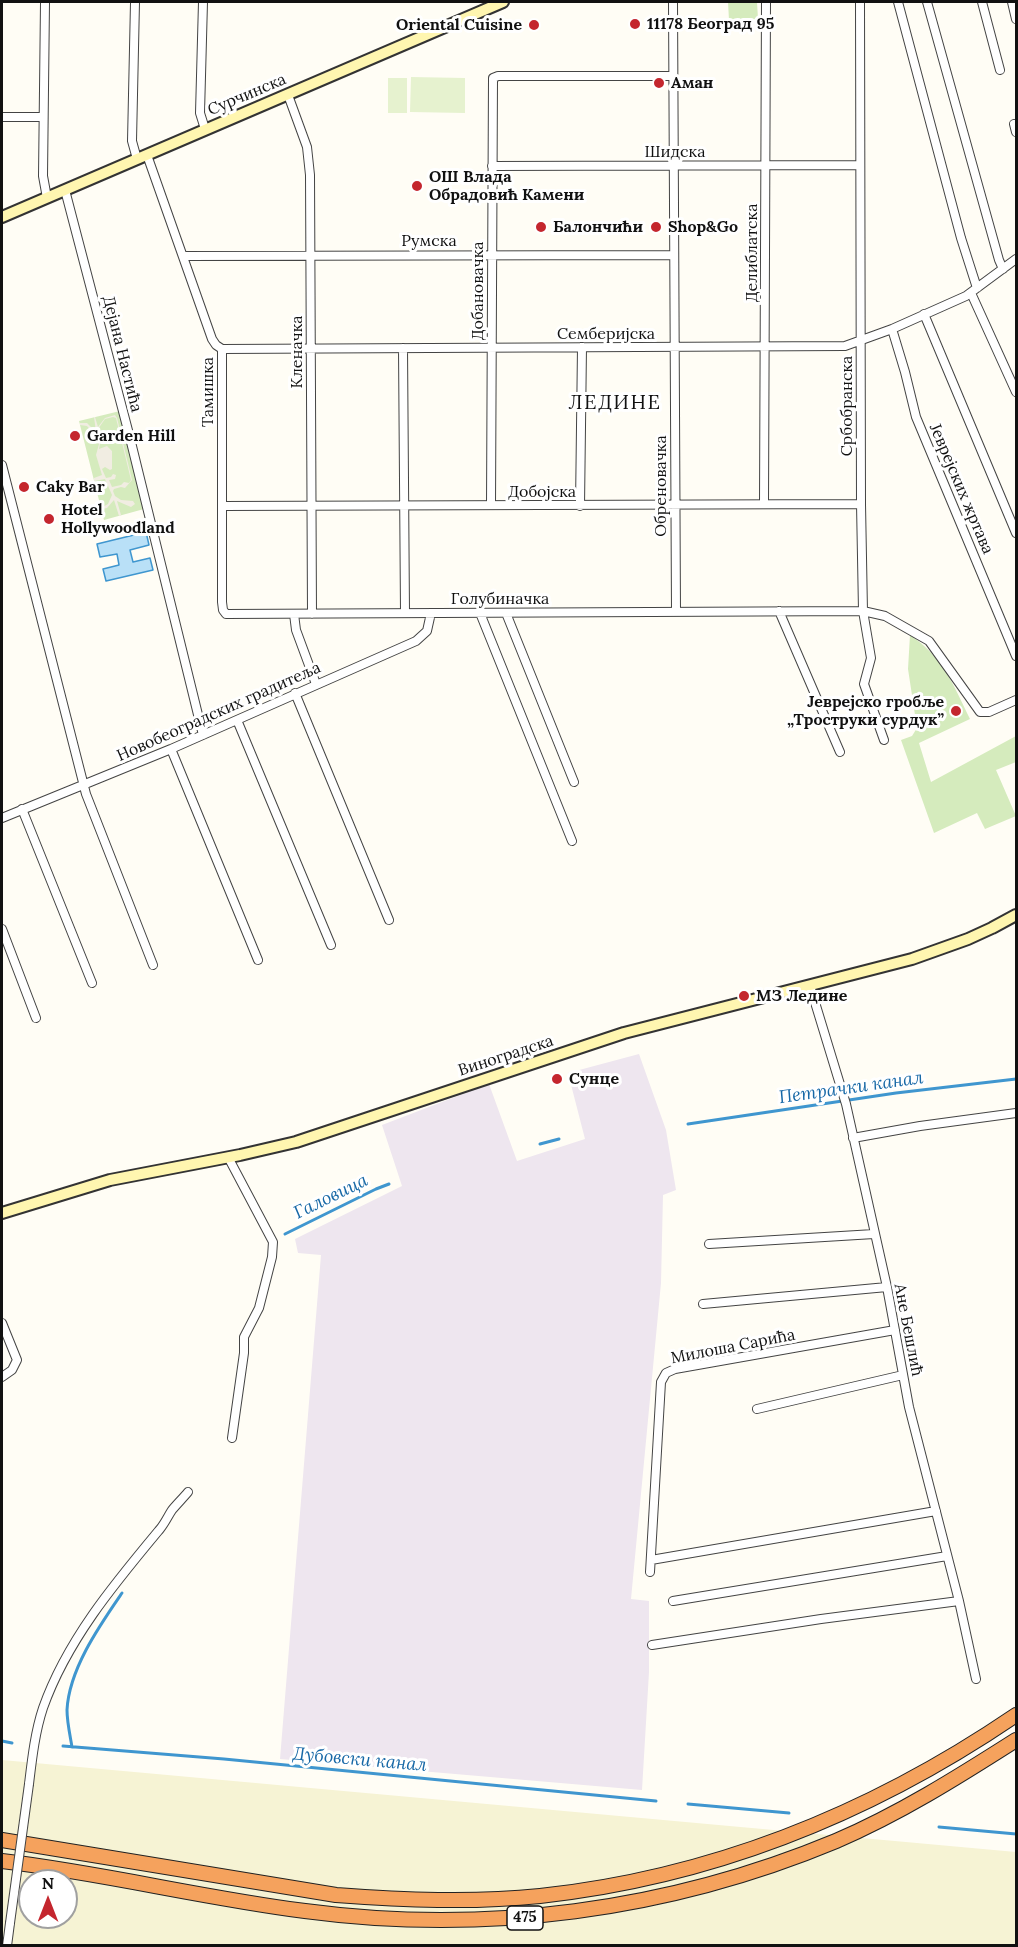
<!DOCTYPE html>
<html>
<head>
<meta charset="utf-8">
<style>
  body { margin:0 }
  #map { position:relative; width:1018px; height:1947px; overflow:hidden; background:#fffdf5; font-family:Lora,serif }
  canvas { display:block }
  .frame { position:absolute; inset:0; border:3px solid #111; pointer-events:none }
  .north { position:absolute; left:18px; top:1869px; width:60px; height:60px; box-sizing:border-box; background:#fff; border:2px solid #a0a0a0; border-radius:50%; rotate:0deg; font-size:16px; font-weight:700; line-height:24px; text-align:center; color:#111 }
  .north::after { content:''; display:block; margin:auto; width:21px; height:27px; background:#c4262e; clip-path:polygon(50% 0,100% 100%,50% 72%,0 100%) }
</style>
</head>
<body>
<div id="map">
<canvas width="1018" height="1947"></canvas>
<div class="frame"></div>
<div class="north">N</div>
</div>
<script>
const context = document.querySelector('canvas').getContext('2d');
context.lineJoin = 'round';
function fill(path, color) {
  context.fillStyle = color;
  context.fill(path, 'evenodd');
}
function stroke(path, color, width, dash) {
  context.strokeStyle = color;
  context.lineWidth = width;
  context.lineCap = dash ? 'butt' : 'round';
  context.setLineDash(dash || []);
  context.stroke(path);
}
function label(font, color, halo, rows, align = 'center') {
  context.font = font + ' Lora,serif';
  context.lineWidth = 6;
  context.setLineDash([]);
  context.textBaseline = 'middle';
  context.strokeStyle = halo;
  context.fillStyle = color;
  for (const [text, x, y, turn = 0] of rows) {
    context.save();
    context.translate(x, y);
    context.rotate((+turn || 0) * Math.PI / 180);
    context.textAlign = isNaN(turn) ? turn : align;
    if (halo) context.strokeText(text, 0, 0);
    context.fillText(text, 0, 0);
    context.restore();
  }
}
fill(new Path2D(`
  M639,1054l27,76 10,60 -13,5 -2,88 -30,316 18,2v71l-7,118 -362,-31 41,-504 -23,-2 -3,-14 107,-53 -20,-61 107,-41 28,77 68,-22 -17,-66z`), '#eee6ef');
fill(new Path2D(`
  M2,1760l1014,92v93h-1014zM30,1881h36v36h-36z`), '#f6f3d4');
fill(new Path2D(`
  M728,2h29l1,17 -29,1z
  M120,411l24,98 -40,11 -25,-99z
  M910,635c33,22 43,49 60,84l-51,24 12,39 85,-46v26l-20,8 20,46 -31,13 -8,-16 -43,20 -33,-93 11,-4 5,-8 -9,-59z`), '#d5ebbd');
fill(new Path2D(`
  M411,77l54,1v35l-55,-1z
  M388,78h19v35h-19z`), '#e6f2cf');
fill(new Path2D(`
  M115,415l2,3 15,62 -7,8 -4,-1 -7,2 -1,2 2,5 6,4 12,1 2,3 -4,3 -14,-6 4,14 -2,1 -5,-16 -7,8 -5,1 -1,-1 7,-4 4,-9 -7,-16 -11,2v-3l8,-3 -6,-20 3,-11 -7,-4 -4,1 -1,-2 3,-3 8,5v-4l-1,-3 -4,-1 -6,-7 -7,-1v-2h7l9,9 -2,-15h1l3,10 7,-9zM113,417l3,1 15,62 -2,3 -5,-1 -3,3 -9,2 -3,-7 6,-1 1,-4 -3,-1 -2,3 -5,1 -4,-9 3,-2 5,3 2,-1v-18l-5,-5 -8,3 2,-11 10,-1 4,2 2,-3 -4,-4 -2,3 -10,1 -3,-7 7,-10z`), '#f1ede2');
const water = new Path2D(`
  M146,532l3,13 -19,5 3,12 17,-4 3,12 -47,11 -3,-12 16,-4 -2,-11 -17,3 -3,-13z`);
fill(water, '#b9e0f7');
stroke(water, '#3f96cf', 1.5);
stroke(new Path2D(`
  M688,1124l208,-31 120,-14
  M540,1144l19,-5
  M285,1234l91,-45 13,-5
  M2,1741l10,2
  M63,1746l161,13 432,42
  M72,1747c-2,-12 -5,-25 -5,-37 2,-41 33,-85 55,-117
  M688,1804l101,9
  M939,1827l77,7`), '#3f96cf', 3);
const street = new Path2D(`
  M45,2l-2,174 4,22
  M135,2l-3,139 5,18
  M203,2l-3,111 5,16
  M673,2l3,609
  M860,2l1,502 2,107 8,47 -7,26 20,56
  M898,2l63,236 16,50
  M927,2l72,258 4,9
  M982,2l18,68
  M1012,2l4,17
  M288,95l19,52 3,28 2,439
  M2,117h41
  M1014,124l2,8
  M147,155l65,184 4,6 6,4v253l1,8 3,4 637,-3 22,5 44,25 51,71h9l27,-12
  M492,166l367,-1
  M65,190l65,248 73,297
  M184,256l489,-1
  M971,293l45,99
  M924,314l92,219
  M892,329l13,43 11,45 100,239
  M403,348l2,265
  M222,349l623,-3 47,-17 74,-33 50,-37
  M2,465l84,329 67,171
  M764,504l2,-502
  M491,505l2,-427 5,-2h175
  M222,506l639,-2
  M580,506l2,-159
  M779,611l61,141
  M480,613l92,228
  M506,613l68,169
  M294,614l2,16 20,54
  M295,693l94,227
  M237,720l94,225
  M171,749l87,211
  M22,809l70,174
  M2,818l169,-69 245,-108 11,-10 4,-18
  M2,929l34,89
  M810,986l36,118 41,183 22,120 50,194 17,78
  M853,1138l67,-12 96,-13
  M228,1157l45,85 -1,15 -13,51 -15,29v16l-12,85
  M709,1244l165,-10
  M703,1304l184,-17
  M2,1323l15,37 -5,10 -10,7
  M757,1409l146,-34
  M651,1560l285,-49
  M650,1572l11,-190 5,-9 9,-4 220,-39
  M673,1601l274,-45
  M652,1645l169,-26 138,-18
  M29,1784c3,-25 6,-52 14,-76 24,-68 72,-125 117,-179 5,-6 8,-13 12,-19 5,-6 11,-12 16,-18
  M7,1946l3,-23`);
const secondary = new Path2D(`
  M2,217l501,-215
  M2,1213l108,-33 130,-25 56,-13 328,-109 288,-74 56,-20 24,-11 24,-13`);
const highway = new Path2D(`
  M2,1840l334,55c68,5 136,8 204,1 175,-19 332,-83 476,-181
  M2,1861c101,12 201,37 303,50 180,24 363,0 531,-70 63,-27 122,-64 180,-101`);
stroke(street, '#444', 10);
stroke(secondary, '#333', 14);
stroke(highway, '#222', 16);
stroke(street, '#fff', 8);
stroke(secondary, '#fff6b0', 10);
stroke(highway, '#f5a25d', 14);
const streetBridge = new Path2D(`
  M10,1923l19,-139`);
stroke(streetBridge, '#444', 10, []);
stroke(streetBridge, '#fff', 8);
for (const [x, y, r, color] of [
  [635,24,6,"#c4262e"],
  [534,25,6,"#c4262e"],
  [659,83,6,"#c4262e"],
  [417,186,6,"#c4262e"],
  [541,227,6,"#c4262e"],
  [656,227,6,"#c4262e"],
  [75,436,6,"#c4262e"],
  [24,487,6,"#c4262e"],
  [49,519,6,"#c4262e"],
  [956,711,6,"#c4262e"],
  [744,996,6,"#c4262e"],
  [557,1079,6,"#c4262e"]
]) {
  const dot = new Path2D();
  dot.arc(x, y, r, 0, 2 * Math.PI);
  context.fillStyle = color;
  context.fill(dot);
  stroke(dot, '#fff', 2);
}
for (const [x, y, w] of [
  [525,1918,36]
]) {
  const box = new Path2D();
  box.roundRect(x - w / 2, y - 12, w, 24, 4.5);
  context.fillStyle = '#fff';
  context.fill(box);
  stroke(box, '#111', 1.5);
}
label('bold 15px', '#111', null, [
  ["475",525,1918]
]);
label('bold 16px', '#111', '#fff', [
  ["11178 Београд 95",647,24],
  ["Oriental Cuisine",522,25,"right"],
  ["Аман",671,83],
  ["ОШ Влада",429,177],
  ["Обрадовић Камени",429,195],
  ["Балончићи",553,227],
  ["Shop&Go",668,227],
  ["Garden Hill",87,436],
  ["Caky Bar",36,487],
  ["Hotel",61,510],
  ["Hollywoodland",61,528],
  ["Јеврејско гробље",944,702,"right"],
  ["„Троструки сурдук”",944,720,"right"],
  ["МЗ Ледине",756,996],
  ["Сунце",569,1079]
], 'left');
label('16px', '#111', '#fff', [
  ["Сурчинска",247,95,-23],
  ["Шидска",675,152],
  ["Румска",429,241],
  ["Делиблатска",752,253,-90],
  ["Добановачка",478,291,-90],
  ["Семберијска",606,334],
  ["Кленачка",297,352,-90],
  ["Дејана Настића",122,354,76],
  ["Тамишка",208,392,-90],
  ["Србобранска",847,406,-90],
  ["Обреновачка",661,486,-90],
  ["Јеврејских жртава",961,489,67],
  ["Добојска",542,492],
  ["Голубиначка",500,599],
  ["Новобеоградских градитеља",219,712,-24],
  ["Виноградска",506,1056,-18],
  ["Ане Бешлић",908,1330,79],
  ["Милоша Сарића",733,1347,-11]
]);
label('italic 18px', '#1768a6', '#fff', [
  ["Петрачки канал",851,1088,-8],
  ["Галовица",331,1197,-26],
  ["Дубовски канал",360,1760,5]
]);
context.letterSpacing = '1.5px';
label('20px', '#111', '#fff', [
  ["ЛЕДИНЕ",615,403]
]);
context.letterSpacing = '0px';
</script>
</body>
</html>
